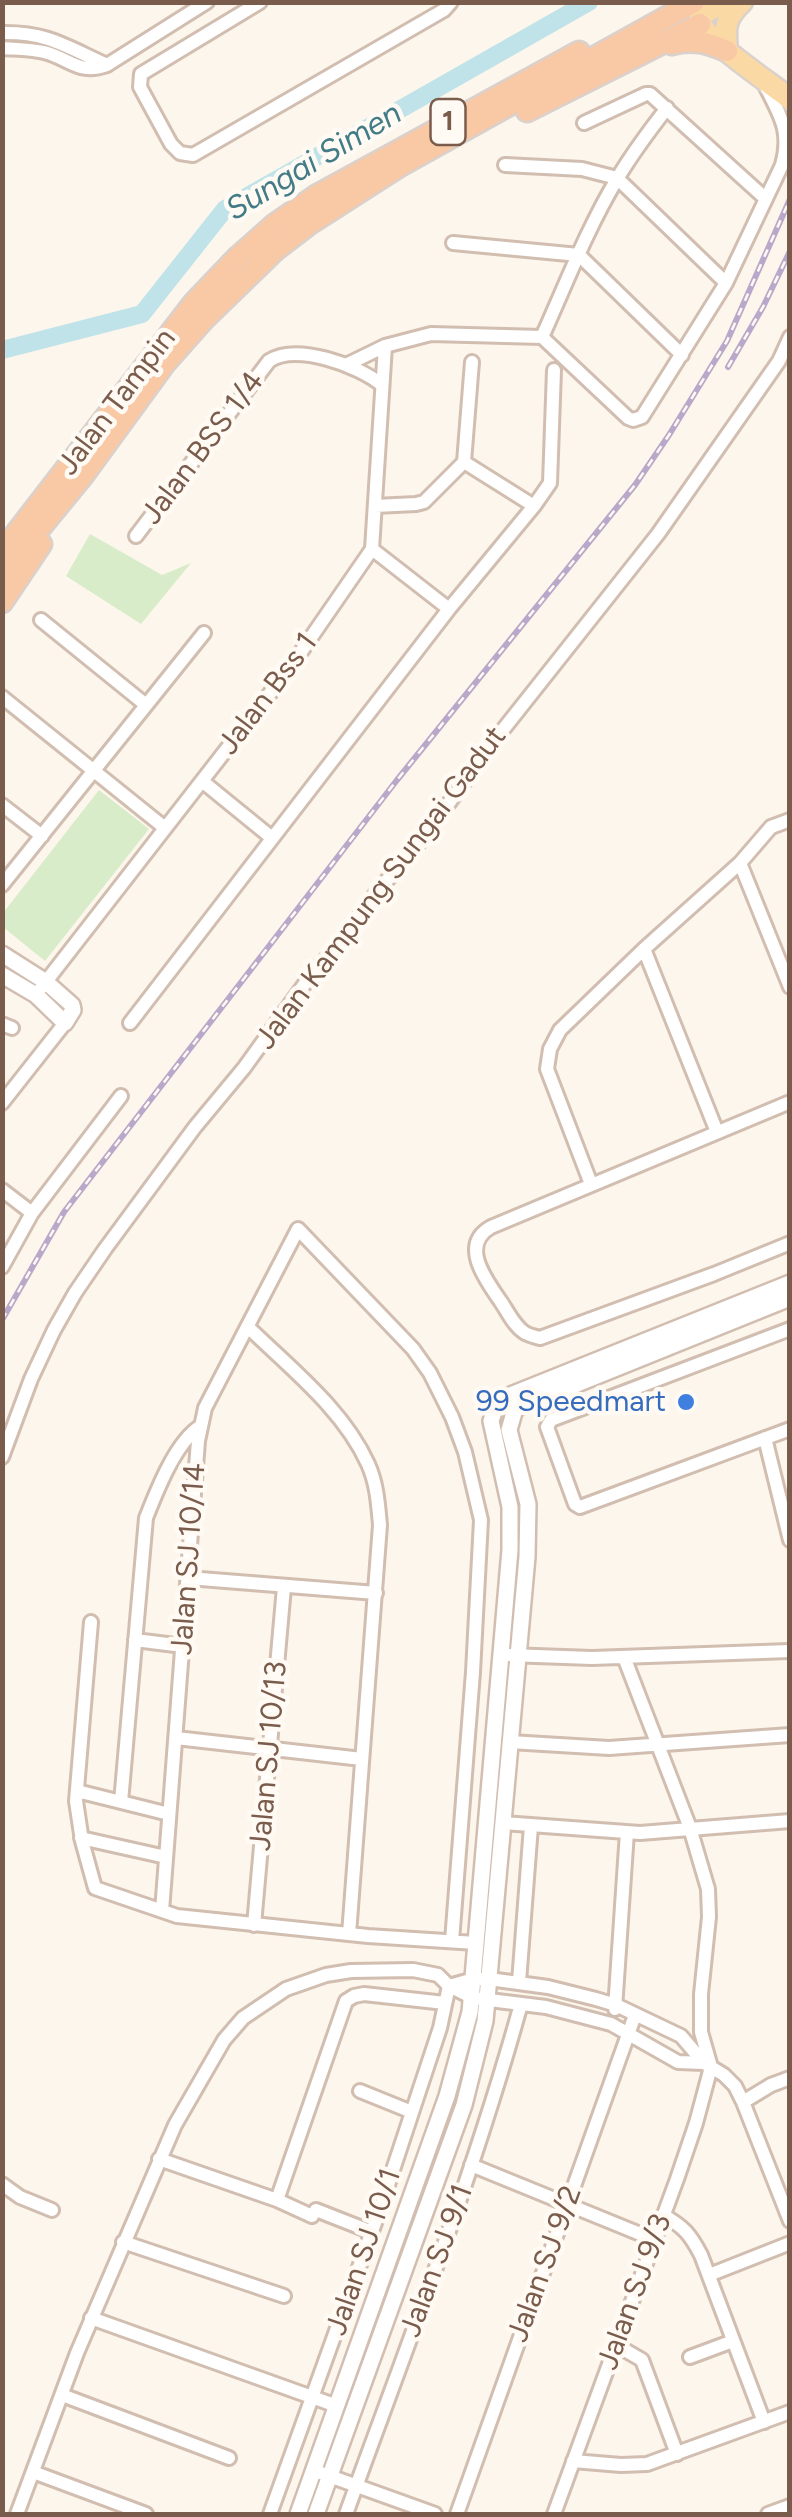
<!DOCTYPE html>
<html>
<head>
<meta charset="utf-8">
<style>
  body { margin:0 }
  #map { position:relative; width:792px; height:2517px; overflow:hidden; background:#fdf6ec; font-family:Figtree,sans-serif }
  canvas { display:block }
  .frame { position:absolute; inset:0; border:5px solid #7a5c4d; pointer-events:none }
</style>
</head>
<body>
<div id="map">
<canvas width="792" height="2517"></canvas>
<div class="frame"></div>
</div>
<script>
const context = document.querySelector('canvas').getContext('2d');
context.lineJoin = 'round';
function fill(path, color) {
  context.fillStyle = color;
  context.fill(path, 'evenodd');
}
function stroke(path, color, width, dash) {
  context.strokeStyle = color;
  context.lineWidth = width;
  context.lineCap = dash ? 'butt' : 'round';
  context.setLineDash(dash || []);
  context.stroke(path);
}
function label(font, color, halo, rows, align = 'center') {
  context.font = font + ' Figtree,sans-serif';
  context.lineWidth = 9;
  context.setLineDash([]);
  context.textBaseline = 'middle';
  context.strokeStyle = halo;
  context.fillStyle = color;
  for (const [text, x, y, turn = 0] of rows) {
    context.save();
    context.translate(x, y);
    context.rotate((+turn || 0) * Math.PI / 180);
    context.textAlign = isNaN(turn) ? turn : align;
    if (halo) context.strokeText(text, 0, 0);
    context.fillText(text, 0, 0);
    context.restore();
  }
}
fill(new Path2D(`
  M90,534l72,41 29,-12 -50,61 -75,-48z
  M99,790l50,39 -104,132 -42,-34v-14z`), '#d8ecc9');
stroke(new Path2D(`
  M2,350l140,-36 83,-105 364,-207`), '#bfe3e8', 18);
const minor = new Path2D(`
  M260,2l-119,72 -1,13 31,57 9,9 13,2 251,-145 7,-8
  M2,33c46,-1 65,14 105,32
  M2,48c14,1 29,1 42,4 27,7 34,23 63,13l100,-63
  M584,123l62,-29h4l116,105
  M505,165l77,4 35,9 109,105
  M453,243l126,12 103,100
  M542,337c24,-53 45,-108 75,-158 15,-25 32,-48 50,-71
  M346,365l39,-19 46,-12 111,3 86,81 5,2 9,-3 84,-134 56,-118c10,-35 -3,-51 -18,-82
  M464,462l70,44
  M375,506l41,-2 8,-2 40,-40 8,-100
  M136,536l133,-175c27,-18 89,4 113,24
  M372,549l77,60
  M41,620l105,85
  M2,697l163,131
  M202,781l70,57
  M2,805l40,31
  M740,863l50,124
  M2,885l202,-252
  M644,949l73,183
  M41,988l251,-323 80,-116 13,-203
  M130,1023l319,-414 85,-103 16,-23 4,-113
  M2,1024l10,4
  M790,1102l-299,125c-32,18 -5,53 10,75 7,10 13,24 24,31 6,3 8,3 15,5l174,-64 76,-31
  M2,1103l63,-80
  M591,1184l-44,-115 3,-20 10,-19 84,-81 96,-86 31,-36 19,-7
  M2,1190l30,23
  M2,1267l30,-54 89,-117
  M248,1327c42,41 95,82 120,137 9,20 10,40 12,61l-31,409
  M790,1329l-239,91 -4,7 28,77 5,3 210,-78
  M765,1438l25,102
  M2,1457l29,-78 23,-49 21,-37 30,-44 90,-122 49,-59 65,-90 33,-37 35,-49 47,-55 74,-101 160,-202 121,-173 11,-24
  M188,1578l188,15
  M91,1622l-15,179 6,40 13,47 82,28 191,20 108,7
  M135,1640l48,6
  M508,1655l84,3 198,-7
  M176,1738l186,21
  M510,1742l99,6 181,-13
  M77,1791l92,23
  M121,1802l25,-284c11,-28 30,-77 55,-92
  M503,1823l137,10 150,-12
  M81,1838l85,19
  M162,1911l36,-470 7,-33 93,-179 115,120 17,24 22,44 13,35 16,68 -8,152 -21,269
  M254,1925l30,-338
  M519,1982l12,-156
  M449,1986l25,-7h15l59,8 48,12 20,6 65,31 23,27
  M615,2009l12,-177
  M360,2091l52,21
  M743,2102l28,-17 19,-7
  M159,2159l118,41 35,16
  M471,2165l184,75
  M2,2184l18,13 32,13
  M277,2200l69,-199 8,-5 10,-2 81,9
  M316,2210l56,22
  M663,2215c21,12 27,19 38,40l63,167
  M123,2242l161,54
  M709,2275l81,-32
  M91,2318l246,88
  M616,2345l26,15 35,94
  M690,2357l43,-16
  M62,2395l167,63
  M573,2461l48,4 26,-1 143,-52
  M33,2472l113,42
  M321,2473l114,41
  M17,2514l60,-161 98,-228 49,-85 19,-22 43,-29 40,-14 25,-4 62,-1 25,5 11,11 24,12 73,9 65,17 67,38 26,1 7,4 13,8 11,11 8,16 47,119
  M270,2514l110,-305 60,-181 9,-42
  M346,2514c61,-168 127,-337 175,-510
  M457,2514l178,-499
  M554,2514l123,-335 19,-56 15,-56 -10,-35v-38l8,-77 -1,-28 -18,-61 -66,-171
  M768,2514l22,-8`);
const tertiary = new Path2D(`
  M2,954l44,28 26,23 1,5 -8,13 -29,-28 -34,-20
  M298,2514l149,-418 23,-84 40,-462v-43l-19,-86 7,-21 292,-117
  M316,2514l148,-409 21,-84 42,-464 1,-53 -19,-74 6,-21 275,-111`);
const primary = new Path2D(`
  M723,2l-21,13 -3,6c9,21 70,61 91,78
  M727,51c-2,-24 -3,-32 15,-49`);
const trunk = new Path2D(`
  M672,44c21,-6 36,-1 55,7
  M527,111l173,-87
  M2,552l192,-249 44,-46 36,-32 42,-29 263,-144
  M2,574l82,-100 81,-111 39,-44 71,-69 34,-26 92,-59 293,-163
  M2,602l39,-58`);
stroke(minor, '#d1beb0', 18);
stroke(tertiary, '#d1beb0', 20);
stroke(primary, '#dad1cd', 25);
stroke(trunk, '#dad1cd', 25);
stroke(minor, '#fff', 12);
stroke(tertiary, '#fff', 15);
stroke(primary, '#fbd9a5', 20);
stroke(trunk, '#f9c8a4', 20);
const rail = new Path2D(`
  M728,367l35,-60 27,-56
  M2,1320l62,-108 333,-432 238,-295 34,-50 58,-94 63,-142`);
stroke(rail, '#b9a8c9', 6);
stroke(rail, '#fffaf3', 2.5, [8]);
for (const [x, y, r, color] of [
  [686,1402,10,"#3f7fe0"]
]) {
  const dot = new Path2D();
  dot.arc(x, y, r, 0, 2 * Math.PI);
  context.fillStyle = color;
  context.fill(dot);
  stroke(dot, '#fffaf3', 4);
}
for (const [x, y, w] of [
  [448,122,35]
]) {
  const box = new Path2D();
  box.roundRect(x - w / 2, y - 23, w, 46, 8);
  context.fillStyle = '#fffaf3';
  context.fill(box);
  stroke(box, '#7a5c4d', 2.5);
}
label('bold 28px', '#7a5c4d', null, [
  ["1",448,122]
]);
label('30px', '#7a5c4d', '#fffaf3', [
  ["Jalan Tampin",117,402,-53],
  ["Jalan BSS 1/4",203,448,-53],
  ["Jalan Bss 1",268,694,-53],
  ["Jalan Kampung Sungai Gadut",381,888,-53],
  ["Jalan SJ 10/14",189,1559,-86],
  ["Jalan SJ 10/13",269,1756,-85],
  ["Jalan SJ 10/1",364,2252,-71],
  ["Jalan SJ 9/1",437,2261,-70],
  ["Jalan SJ 9/2",545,2264,-70],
  ["Jalan SJ 9/3",635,2292,-70]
]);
label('30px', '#366cbe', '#fffaf3', [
  ["99 Speedmart",666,1402]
], 'right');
label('italic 32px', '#437c86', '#fffaf3', [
  ["Sungai Simen",314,162,-31]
]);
</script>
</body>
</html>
